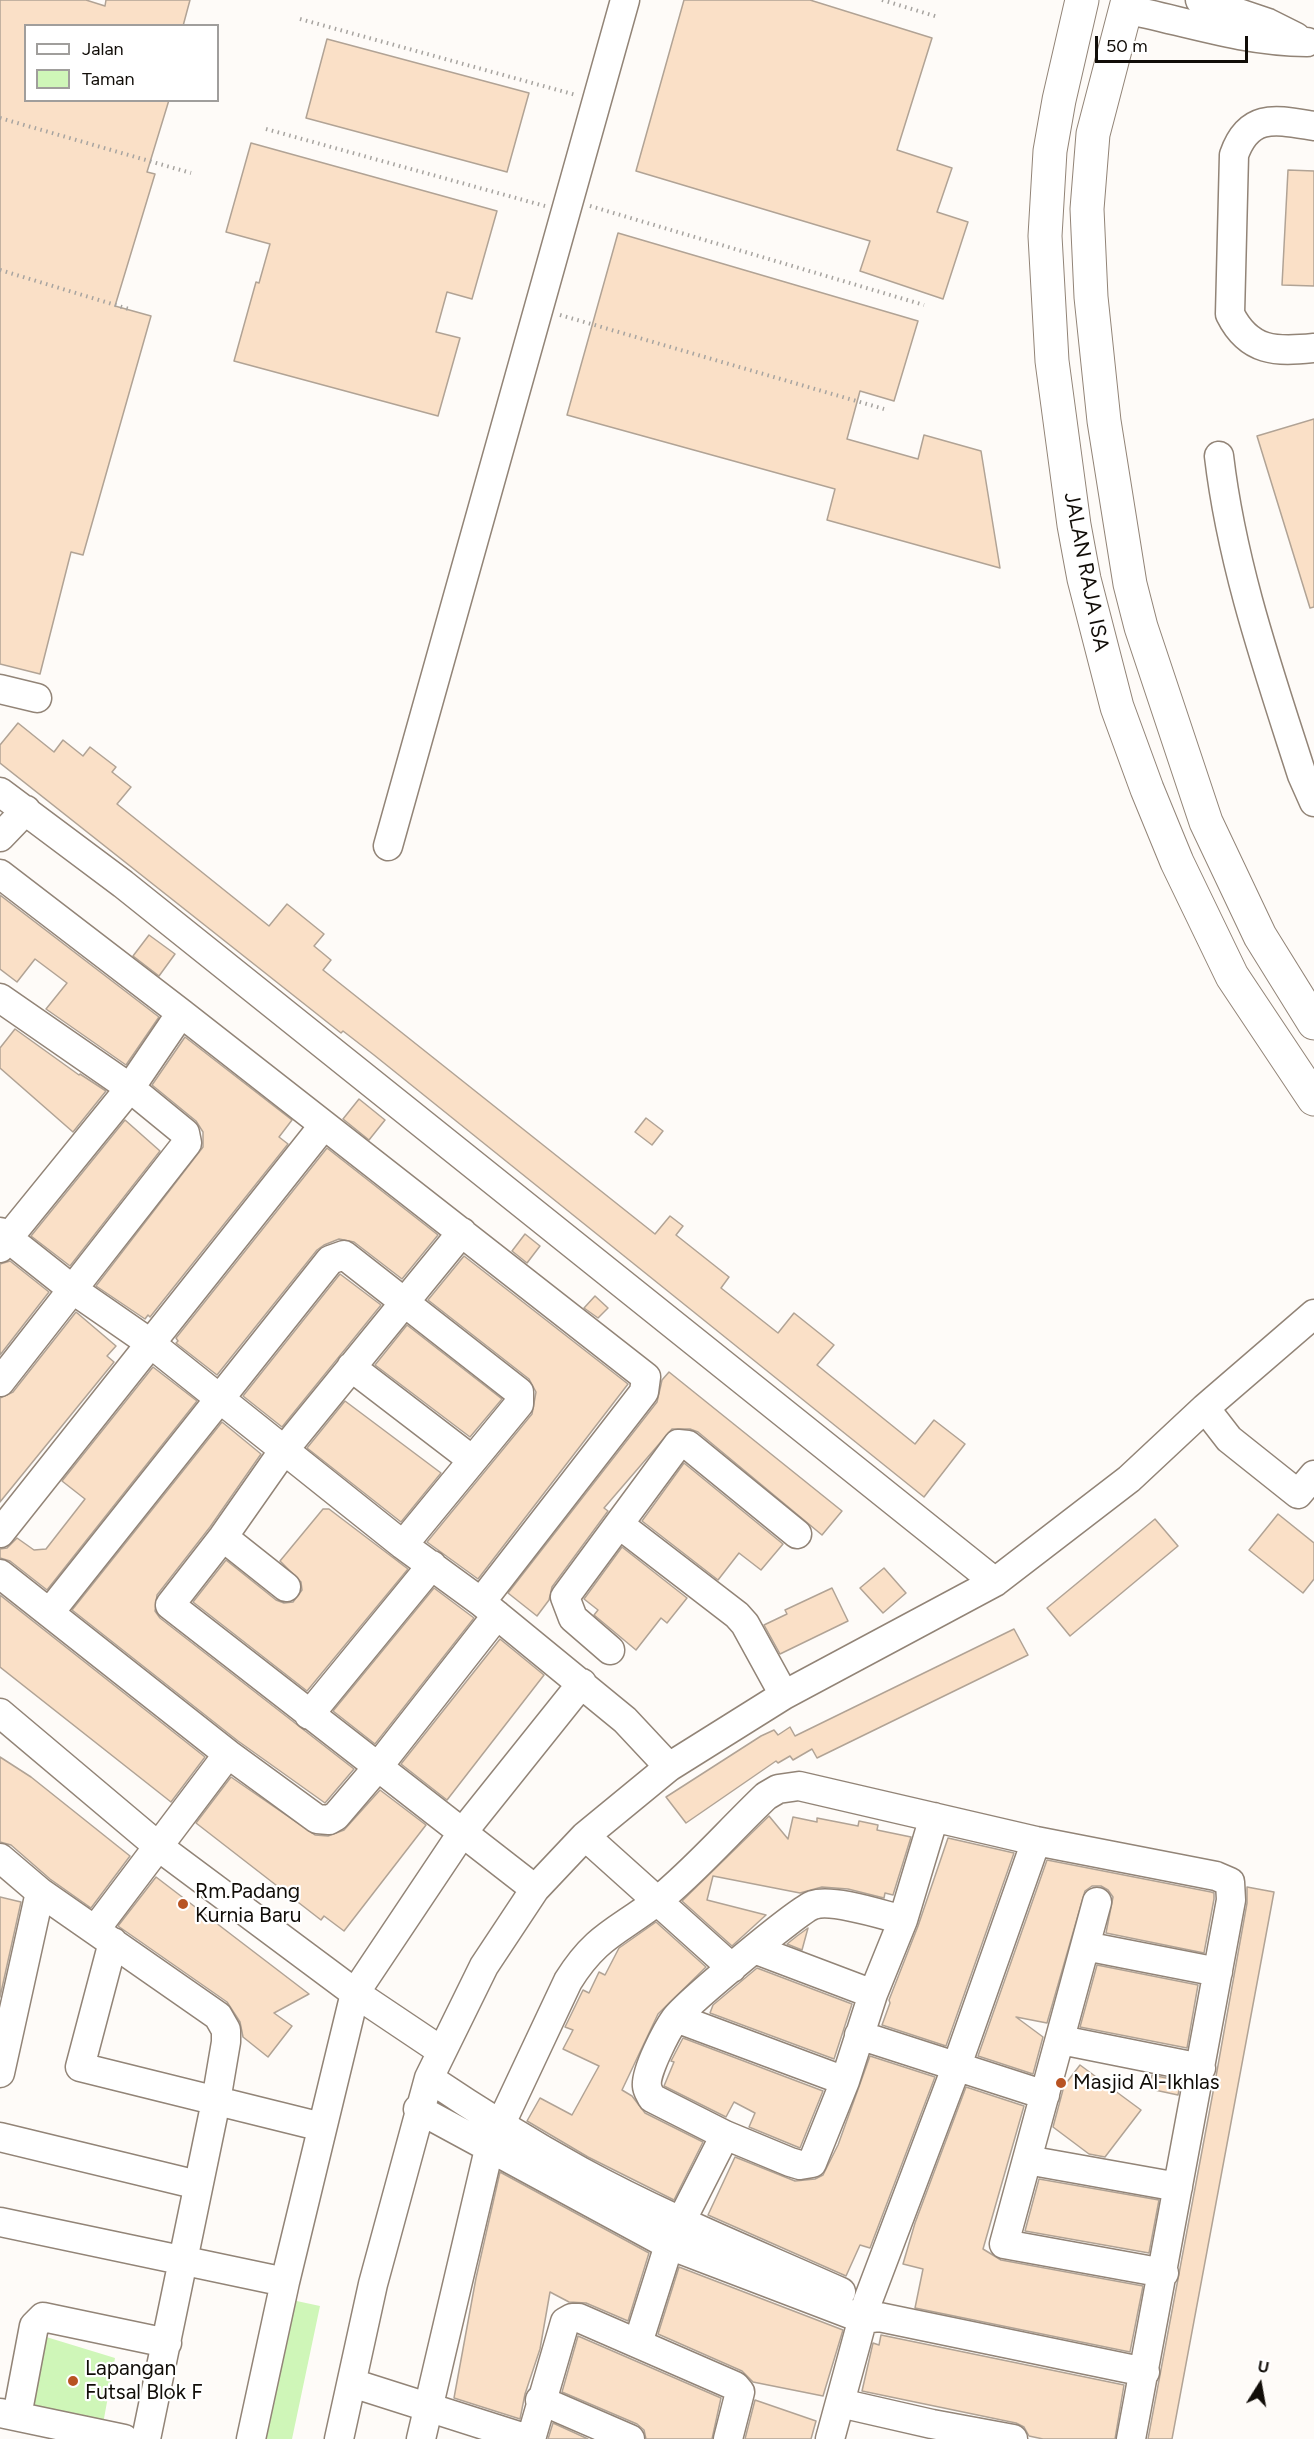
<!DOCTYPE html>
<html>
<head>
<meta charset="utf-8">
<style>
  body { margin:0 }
  #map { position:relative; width:1314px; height:2439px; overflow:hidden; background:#fefbf8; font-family:Figtree,sans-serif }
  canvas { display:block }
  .legend { position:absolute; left:24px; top:24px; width:195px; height:78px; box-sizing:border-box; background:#fff; border:2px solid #a09e9c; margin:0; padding:8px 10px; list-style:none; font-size:18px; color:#110d08 }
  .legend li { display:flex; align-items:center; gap:12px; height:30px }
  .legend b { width:30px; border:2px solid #a09e9c }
  .north { position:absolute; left:1230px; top:2355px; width:60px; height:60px; -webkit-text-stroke:4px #fff; paint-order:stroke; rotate:11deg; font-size:16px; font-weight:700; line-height:24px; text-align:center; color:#110d08 }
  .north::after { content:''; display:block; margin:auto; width:21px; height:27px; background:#110d08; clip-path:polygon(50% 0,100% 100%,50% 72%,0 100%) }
  .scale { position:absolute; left:1095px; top:36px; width:153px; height:27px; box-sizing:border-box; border:3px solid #110d08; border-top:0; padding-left:8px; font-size:18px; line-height:21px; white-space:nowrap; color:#110d08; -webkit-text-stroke:4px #fff; paint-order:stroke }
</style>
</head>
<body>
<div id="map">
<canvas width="1314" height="2439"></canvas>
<ul class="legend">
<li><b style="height:8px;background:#fff"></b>Jalan</li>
<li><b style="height:16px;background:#cff6b8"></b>Taman</li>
</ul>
<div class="north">U</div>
<div class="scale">50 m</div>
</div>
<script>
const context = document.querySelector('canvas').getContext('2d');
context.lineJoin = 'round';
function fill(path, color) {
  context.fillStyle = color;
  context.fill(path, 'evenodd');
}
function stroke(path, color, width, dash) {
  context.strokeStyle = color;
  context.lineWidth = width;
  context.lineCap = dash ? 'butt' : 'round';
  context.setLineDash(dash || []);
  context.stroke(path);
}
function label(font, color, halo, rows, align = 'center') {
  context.font = font + ' Figtree,sans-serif';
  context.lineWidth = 4.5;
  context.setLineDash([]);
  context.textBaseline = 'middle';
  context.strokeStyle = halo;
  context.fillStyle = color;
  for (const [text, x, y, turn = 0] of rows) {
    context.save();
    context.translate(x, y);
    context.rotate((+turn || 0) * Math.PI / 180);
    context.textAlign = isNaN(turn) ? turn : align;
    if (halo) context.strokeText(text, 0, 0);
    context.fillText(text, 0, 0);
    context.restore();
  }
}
fill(new Path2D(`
  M292,2300l28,6 -28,133h-29z
  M43,2336l72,22 -12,66 -73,-19z`), '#cff6b8');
const building = new Path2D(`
  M0,0h86l19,6 1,-6h84l-7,26h-157v74h143l-22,72 8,2 -40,132 36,10 -68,239 -12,-3 -31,122 -40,-10z
  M684,0h126l122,38 -35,112 55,18 -15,44 31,10 -25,77 -83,-28 10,-30 -234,-70z
  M327,39l202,54 -22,79 -201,-54z
  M251,143l246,68 -25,88 -25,-7 -11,40 24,6 -22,78 -204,-55 22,-79 3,1 11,-39 -44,-12z
  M1288,170l26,1v115l-32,-1z
  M618,233l300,88 -24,80 -34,-10 -13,48 71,20 6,-24 57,16 19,117 -173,-48 8,-31 -268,-74z
  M1314,419v188l-4,1 -53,-172z
  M18,723l36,29 9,-12 20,16 7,-9 26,20 -4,5 19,15 -14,17 152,122 18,-22 37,30 -10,12 17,14 -8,10 332,264 15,-18 13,10 -7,9 53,42 -8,11 57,45 16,-20 40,32 -17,20 98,79 19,-24 31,24 -41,53 -550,-442 -31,-24 -2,2 -341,-270v-18z
  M0,895l159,122 -33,48 -80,-56 21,-26 -32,-24 -18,23 -17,-13z
  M149,935l26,19 -16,22 -26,-20z
  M15,1029l64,46 1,-1 26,17 -33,41 -73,-64v-20z
  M185,1037l107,83 -13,17 9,7 -138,173 -2,-2 -3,4 -49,-33 107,-139v-15l-7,-11 -44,-36z
  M359,1099l26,21 -16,20 -26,-21z
  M646,1118l17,13 -11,14 -17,-13z
  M125,1120l35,31 -90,115 -39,-30z
  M327,1148l111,87 -36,44 -48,-37 -15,-3 -15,6 -7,5 -100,125 -41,-32 2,-2 -2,-3z
  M525,1234l15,12 -13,17 -15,-12z
  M464,1256l164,128 -150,195 -51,-37 105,-128 4,-22 -7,-13 -101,-79z
  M10,1261l39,31 -49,63v-91z
  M340,1274l41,31 -99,122 -39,-31z
  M595,1296l13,12 -10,10 -14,-10z
  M76,1312l40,34 -9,10 7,6 -114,140v-104l13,-6z
  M407,1325l95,74 -32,38 -95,-72z
  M153,1367l44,34 -150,189 -37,-29 -10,-3v-9l7,-1 10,-10 17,12 12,-1 39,-50 -23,-18z
  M669,1372l173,139 -20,24 -124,-103 -8,-3h-18l-68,79 4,3 -56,76 -3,13 -12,16 -29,-23 149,-191 5,-22z
  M345,1401l96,72 -40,49 -94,-74z
  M222,1422l39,32 -51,73 -53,68 -2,16 5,7 194,151 -29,34 -87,-62 -166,-131z
  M684,1463l99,81 -22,26 -22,-17 -21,27 -76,-59z
  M323,1509h6l79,60 -101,122 -114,-89 33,-42 50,40 8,3 9,-1 9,-12 -1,-8 -21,-21z
  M1278,1514l36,29v36l-11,14 -54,-43z
  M1155,1519l23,27 -108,90 -23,-28z
  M622,1547l65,51 -20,25 -6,-5 -25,32 -42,-35 4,-5 -14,-11z
  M884,1568l22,25 -23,20 -23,-25z
  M434,1588l40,30 -99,126 -42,-33z
  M832,1588l16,33 -68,33 -16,-29 23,-11 -2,-4z
  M0,1595l205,162 -34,45 -171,-135z
  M1014,1629l14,26 -211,103 -5,-9 -19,11 -3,-4 -12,7 -2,-2 -90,62 -20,-26 95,-61 13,-6 4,5 12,-8 5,9z
  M500,1639l44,36 -97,125 -46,-36z
  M0,1757l31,20 99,79 -39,52 -41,-29 -39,-34 -11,-3z
  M231,1777l84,58 13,1 16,-6 36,-40 46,35 -82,106 -20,-15 -3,4 -125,-97z
  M769,1816l19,23 5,-22 24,5v-4l41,8 1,-5 19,4 -1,5 34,7 -18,58 -8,-2 -1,5 -36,-9 -26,-2 -22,6 -87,-17 -6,24 59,15 -34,31 -50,-45z
  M948,1838l66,15 -68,193 -64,-21 8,-22 -1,-3 29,-74z
  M1047,1860l164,32 3,1v6l-10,54 -98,-20 7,-36 -5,-7 -7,-4h-9l-7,5 -38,132 -31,-6 27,20 -10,37 -55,-18z
  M156,1877l153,117 -35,19 18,13 -24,31 -25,-20 -3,-15 -13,-20 -109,-76z
  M1247,1887l27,5 -102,547h-24l69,-368 30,-168z
  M0,1897l21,5 -21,95z
  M656,1922l50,45 -48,47 -36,76 10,6 13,17 58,29 -29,58 -86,-43 -61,-36 13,-23 32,17 27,-49 -36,-17 10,-19 -8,-3 18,-37 6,3 10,-21 6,3 14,-27z
  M808,1928l-6,22 -15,-6 10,-8z
  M1097,1965l101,20 -11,63 -107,-21z
  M757,1968l95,36 -18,55 -124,-46 3,-8z
  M683,2038l140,53 -23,57 -51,-21 6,-14 -21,-11 -8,15 -62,-31 10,-24 -3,-1z
  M870,2056l65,21 -65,171 -10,-3 -14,31 -138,-61 27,-58 60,24 20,-2 8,-4 15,-30z
  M1080,2065l61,45 -36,47 -16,-3 -36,-27 11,-41z
  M1152,2075l29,6 -3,14 -28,-6z
  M966,2087l58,19 -41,143 18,11 142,26 -13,66 -215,-44 8,-39 -20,-5 12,-41z
  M500,2172l149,81 -21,68 -42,-18 -17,-1 -19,-10 -10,57 -15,45 -5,25 -66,-21 22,-120z
  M1039,2179l120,21 -10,53 -124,-22z
  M679,2267l164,63 -20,66 -70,-14 -11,-11 -84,-37z
  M881,2335l243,50 -9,54h-72l-14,-3 -5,-9 -8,-4 -154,-32 11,-48 6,2z
  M578,2336l143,62 -9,41h-66l-2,-9 -7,-6 -75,-32z
  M755,2400l61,21 -5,18h-66z
  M553,2423l35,16h-40z`);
fill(building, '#fae0c7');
stroke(building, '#b1a395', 1.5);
const minor = new Path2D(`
  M1200,0l68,23 28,14
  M1125,9c63,13 116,32 182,33
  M1314,126c-37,-6 -65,-14 -80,29l-4,159c19,38 46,38 84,34
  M1219,456c13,110 49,213 83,319l12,27
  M0,689l37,9
  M0,792l123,92 872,698
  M0,837l26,-27
  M388,846l237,-846
  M0,874l181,139 465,364 -2,15 -163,210
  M0,998l130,90 55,45 2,10 -187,239
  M0,1232l72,57 78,54 253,202 78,57 144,118 44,47
  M462,1232l-178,218 -61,87 -53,68 365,284
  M0,1248l130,-160 51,-75
  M351,1367l120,92
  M1205,1408l24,31 69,55 16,-19
  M620,1525l117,90 8,9 39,71
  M0,1533l324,-408
  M223,1537l63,50
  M0,1574l228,180 89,65 12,1 7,-4 41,-48 120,-153
  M50,1612l280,-352 14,-5 175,137v12l-116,141
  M610,1650l-37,-32 -8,-21 113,-153 10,1 109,89
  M0,1713l159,134 196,146 85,57
  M309,1715l123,-150
  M585,1836l147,132
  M0,1858l40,34 178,124 8,14v12l-10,59 -70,338
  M1097,1902l-93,342 160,29
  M903,1920c-20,-5 -71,-22 -90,-15 -15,5 -127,99 -138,114 -8,11 -30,53 -28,67 0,4 3,8 5,12l73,37 65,27 10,3 12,-2 33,-82 28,-87 30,-74 31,-103
  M95,1930l133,-176
  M113,1942l-33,125 242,60
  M1085,1946l133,26
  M754,1949l119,45
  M676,2018l169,63
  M859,2035l186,60
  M1061,2040l140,28
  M0,2073l40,-181
  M429,2078c49,33 99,64 151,93 84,46 174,82 261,121
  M418,2109l251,136 194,74 16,-2 266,55
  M0,2137l198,48
  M1027,2160l151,27
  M0,2222l285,60
  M638,2343l31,-98 56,-110
  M352,2383l176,56
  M540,2400l90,39
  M840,2403l92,21 81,15
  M0,2413l124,26
  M17,2416l17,-90 9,-9 124,26
  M251,2439l34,-157 70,-289 107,-160 120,-150
  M339,2439l34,-155 56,-206 55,-112 51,-77 50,-53 84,-69 115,-72 211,-113 134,-103 76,-71 109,-94
  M421,2439l68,-290 79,-168c28,-45 49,-49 88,-79 37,-29 75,-73 110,-106l12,-7 21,-3 237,55 180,35 14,6 1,18 -100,539
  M531,2439l34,-117 7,-4h7l156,68 5,6 -12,47
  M830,2439l37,-136 89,-235 80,-227`);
const major = new Path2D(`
  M1082,0l-23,100 -9,51 -5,85 7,125 22,164 10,54 33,128 30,82 30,73 55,114 82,123
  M1128,0l-35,134 -6,75 4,88 13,124 26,163 11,43 65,195 54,114 54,87`);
stroke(minor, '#928477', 31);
stroke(major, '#928477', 35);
stroke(new Path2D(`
  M882,0l56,17
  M300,19l276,76
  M0,118l191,55
  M266,129l279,77
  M590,206l334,99
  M0,270l132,40
  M560,315l324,94`), '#a7a4a0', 4, [1.5, 4.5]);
stroke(minor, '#fff', 28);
stroke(major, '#fff', 33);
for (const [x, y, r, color] of [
  [183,1904,6,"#b85322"],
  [1061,2083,6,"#b85322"],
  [73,2381,6,"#b85322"]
]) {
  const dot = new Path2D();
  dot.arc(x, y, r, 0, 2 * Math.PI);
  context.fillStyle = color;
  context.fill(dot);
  stroke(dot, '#fff', 2);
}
label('21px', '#110d08', '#fff', [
  ["JALAN RAJA ISA",1086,572,79]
]);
label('21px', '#110d08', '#fff', [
  ["Rm.Padang",195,1892],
  ["Kurnia Baru",195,1916],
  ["Masjid Al-Ikhlas",1073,2083],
  ["Lapangan",85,2369],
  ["Futsal Blok F",85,2393]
], 'left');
</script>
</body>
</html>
